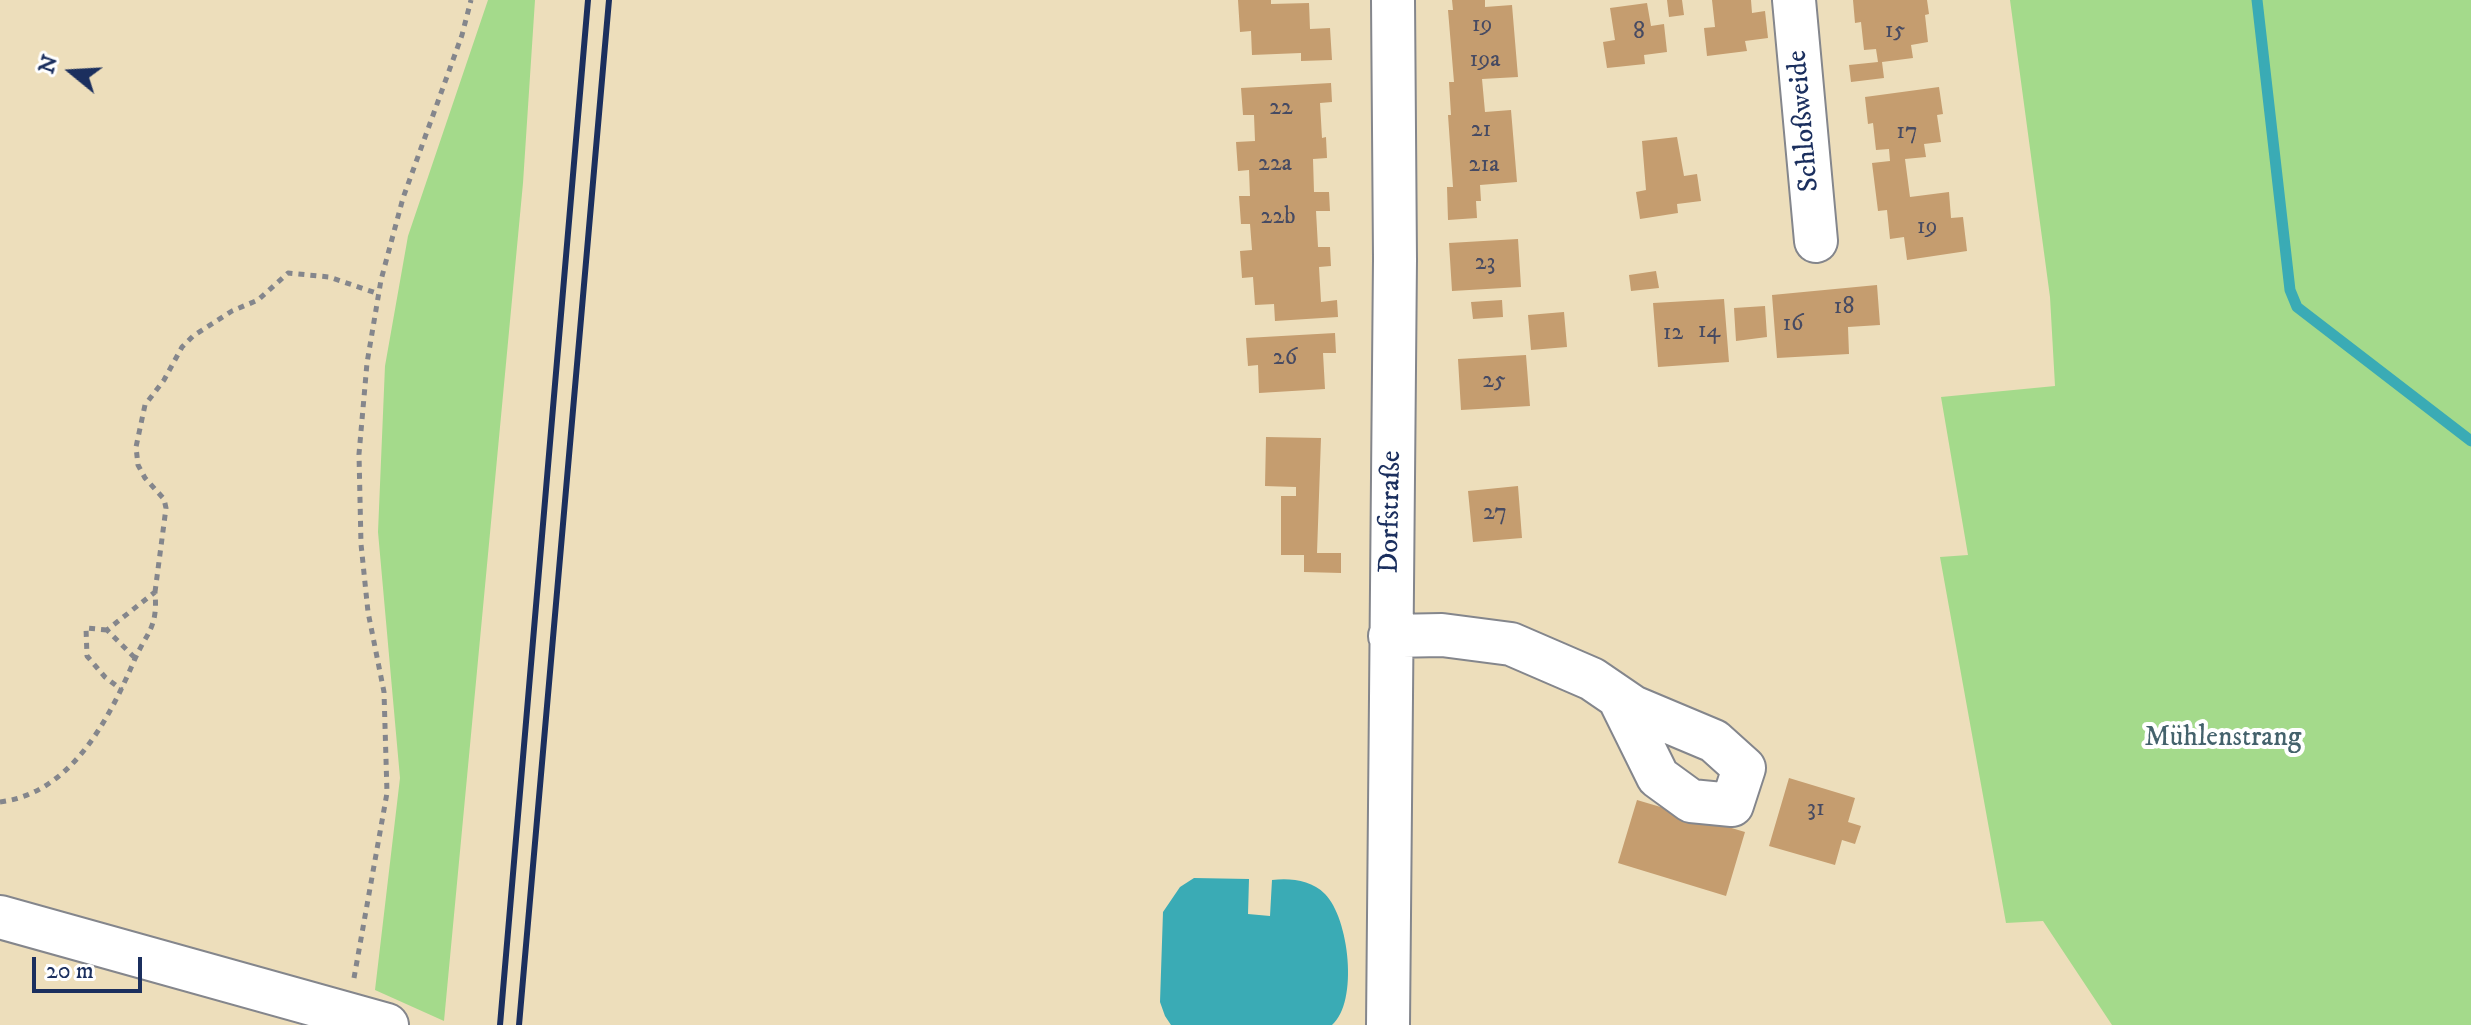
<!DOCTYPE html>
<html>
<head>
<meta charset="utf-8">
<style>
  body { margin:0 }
  #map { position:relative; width:2471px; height:1025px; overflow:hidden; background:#eddebb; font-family:"IM FELL DW Pica",serif }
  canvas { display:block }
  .north { position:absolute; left:32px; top:32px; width:80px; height:80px; -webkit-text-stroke:6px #fff; paint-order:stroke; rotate:288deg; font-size:22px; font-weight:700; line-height:32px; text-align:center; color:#1b2f5e }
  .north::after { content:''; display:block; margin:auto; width:28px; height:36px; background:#1b2f5e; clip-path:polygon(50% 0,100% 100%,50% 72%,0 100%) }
  .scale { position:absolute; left:32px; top:957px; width:110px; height:36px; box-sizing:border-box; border:4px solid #1b2f5e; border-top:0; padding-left:10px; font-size:24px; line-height:28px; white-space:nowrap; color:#1b2f5e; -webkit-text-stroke:6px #fff; paint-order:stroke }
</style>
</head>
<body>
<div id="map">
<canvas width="2471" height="1025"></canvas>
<div class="north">N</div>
<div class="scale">20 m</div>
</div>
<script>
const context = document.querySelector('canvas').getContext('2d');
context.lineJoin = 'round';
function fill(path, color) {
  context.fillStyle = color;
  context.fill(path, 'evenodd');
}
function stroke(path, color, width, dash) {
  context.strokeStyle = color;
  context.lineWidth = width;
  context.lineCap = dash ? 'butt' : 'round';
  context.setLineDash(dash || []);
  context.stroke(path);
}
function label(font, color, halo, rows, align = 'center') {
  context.font = font + ' "IM FELL DW Pica",serif';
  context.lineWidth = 8;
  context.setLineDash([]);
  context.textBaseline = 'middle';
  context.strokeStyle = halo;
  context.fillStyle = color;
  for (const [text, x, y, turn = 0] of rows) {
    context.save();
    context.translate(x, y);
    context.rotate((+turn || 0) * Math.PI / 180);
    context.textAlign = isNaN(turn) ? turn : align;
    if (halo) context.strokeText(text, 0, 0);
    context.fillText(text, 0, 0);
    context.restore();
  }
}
fill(new Path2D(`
  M488,0h47l-12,183 -79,838 -69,-31 25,-212 -22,-246 7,-166 23,-130z
  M2010,0h461v1025h-359l-69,-104 -37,2 -66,-366 28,-2 -27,-158 114,-11 -5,-89z`), '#a4da8b');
fill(new Path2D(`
  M1194,878l55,1 -1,35 22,2 2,-36c19,-2 39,0 53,14 24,24 34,108 7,131h-161l-6,-9 -5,-14 3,-90 17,-25z`), '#3aabb5');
stroke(new Path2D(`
  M2257,0l33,290 7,17 174,134`), '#3aabb5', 11);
fill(new Path2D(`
  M1238,0h33v4l38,-1 1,26 20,-1 2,32 -31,1v-8l-49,2 -1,-24 -11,1z
  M1452,0h33v7l27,-2 6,72 -36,2 3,33 26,-2 6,72 -37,3 1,16h-5l1,17 -29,2 -1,-33h6l-5,-72h3l-2,-33h5l-6,-72h5z
  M1667,0h15l2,15 -15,2z
  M1712,0h39l1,13 13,-2 3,27 -23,3 2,10 -40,5 -3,-28 11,-1z
  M1853,0h74l2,14 -4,1 3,27 -17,3 2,13 -31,4 2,16 -33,4 -2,-17 29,-3 -2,-13 -12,1 -3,-28 -6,1z
  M1647,3l4,23 13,-2 3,28 -23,3 1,9 -38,4 -4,-26 12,-2 -5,-32z
  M1331,83l1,19 -12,1 2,35 4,-1 1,21 -14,1 1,33h15l1,19h-14l2,36h12l1,19 -12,1 2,35 16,-2 1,17 -63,4 -1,-17 -19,1 -2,-28 -11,1 -2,-27 12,-1 -2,-26h-9l-2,-28h11l-1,-26 -11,1 -2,-29 19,-1 -1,-26h-11l-2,-27z
  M1939,87l4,27 -6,1 4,27 -17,2 2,13 -21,2 5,38 39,-5 2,26 12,-1 4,34 -60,9 -3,-23 -14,2 -3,-29 -9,1 -6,-48 18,-2 -1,-12 -13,1 -3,-27 -5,1 -3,-27z
  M1677,137l7,39 13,-2 4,27 -24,3 1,9 -38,6 -4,-27 10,-2 -4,-49z
  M1518,239l3,48 -69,4 -3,-48z
  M1656,271l3,17 -28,3 -2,-16z
  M1877,285l3,40 -32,2 1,27 -72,4 -5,-63z
  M1724,299l5,63 -71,5 -5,-64z
  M1502,300l1,17 -30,2 -2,-17z
  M1765,306l2,31 -31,4 -2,-33z
  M1564,312l3,35 -36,3 -3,-35z
  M1335,333l1,20h-13l2,36 -66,4 -1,-28 -10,1 -2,-28z
  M1526,355l4,51 -69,4 -3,-51z
  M1266,437l55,1 -4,115h24v20l-37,-1v-17h-23v-59h15v-9l-31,-1z
  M1518,486l4,52 -49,4 -5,-51z
  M1789,778l66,20 -7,24 13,4 -6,18 -13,-4 -7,25 -66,-19z
  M1637,800l108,32 -19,64 -108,-33z`), '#c59d6f');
const minor = new Path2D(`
  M1794,0l22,241
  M1390,636l52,-1 69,9 81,35 41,28 81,34 30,27 -12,37 -41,-4 -33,-24 -39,-79
  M0,917l387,108
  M1388,1025l7,-766 -2,-259`);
stroke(minor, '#84868c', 46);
stroke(new Path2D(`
  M155,592l11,-84 -2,-9 -19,-21 -7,-13 -2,-18 9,-42 19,-25 18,-33 11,-11 39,-25 26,-11 30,-27 41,4 50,17
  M107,630l-21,-2 1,28 18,21 17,13
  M0,802c71,-9 108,-81 134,-141 13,-30 24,-32 21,-69l-48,38 28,28
  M354,978l33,-185 -3,-101 -16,-80 -7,-68 -2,-90 8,-91 14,-83 22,-82 59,-163 9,-35`), '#84868c', 5, [6, 6]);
stroke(minor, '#fff', 42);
stroke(new Path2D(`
  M500,1025l88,-1025
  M519,1025l90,-1025`), '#1b2f5e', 6);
label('24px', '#464a62', null, [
  ["19",1482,26],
  ["15",1895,32],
  ["8",1639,33],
  ["19a",1485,61],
  ["22",1281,109],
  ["21",1481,131],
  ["17",1907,133],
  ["22a",1275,165],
  ["21a",1484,166],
  ["22b",1278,218],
  ["19",1927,228],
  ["23",1485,264],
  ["18",1844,308],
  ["16",1793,325],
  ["14",1709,332],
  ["12",1673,334],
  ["26",1285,359],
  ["25",1494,382],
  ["27",1495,514],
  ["31",1816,810]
]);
label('28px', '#1b2f5e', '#fff', [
  ["Schloßweide",1805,121,-95],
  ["Dorfstraße",1392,512,-89]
]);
label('28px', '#44626c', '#fff', [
  ["Mühlenstrang",2223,739]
]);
</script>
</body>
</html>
